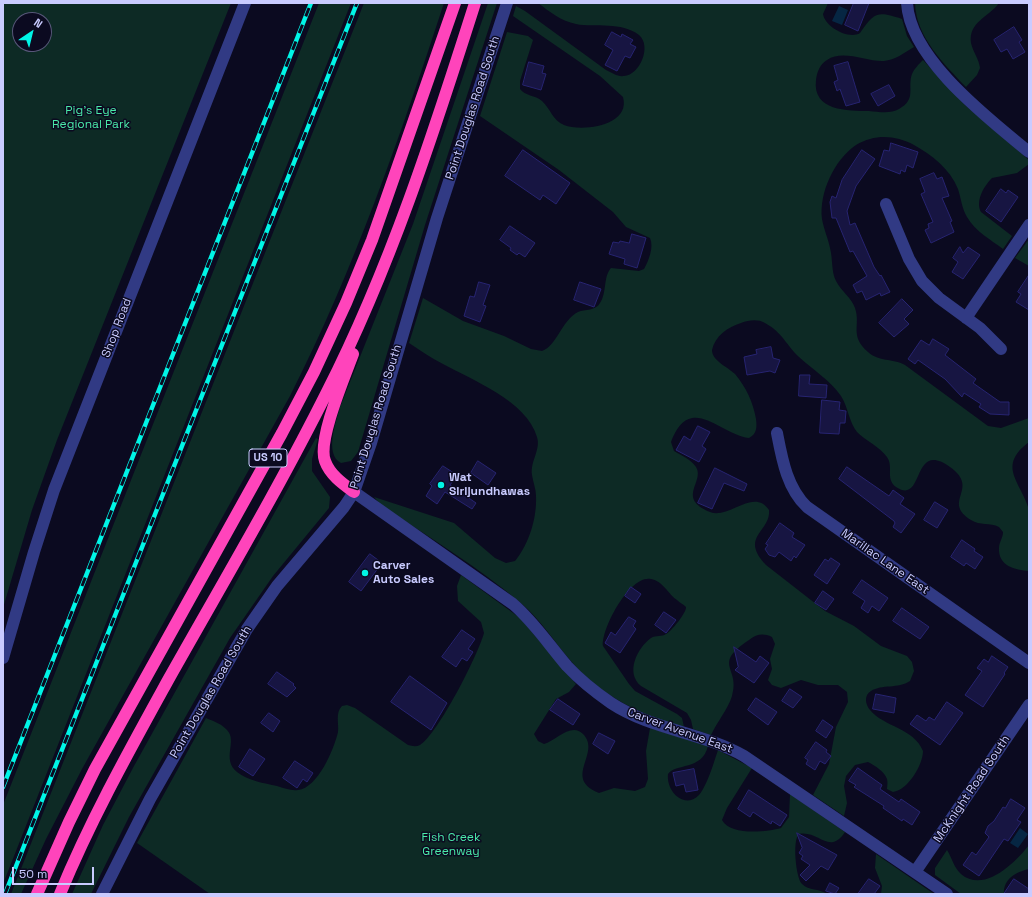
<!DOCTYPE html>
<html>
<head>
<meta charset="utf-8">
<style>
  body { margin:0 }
  #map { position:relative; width:1032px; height:897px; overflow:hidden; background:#0b0a20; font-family:"Space Grotesk",sans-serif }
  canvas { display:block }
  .frame { position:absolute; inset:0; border:4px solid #c9cbff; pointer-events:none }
  .north { position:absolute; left:12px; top:12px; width:40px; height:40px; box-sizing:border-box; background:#0b0a20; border:1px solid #575779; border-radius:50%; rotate:35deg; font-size:11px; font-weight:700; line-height:16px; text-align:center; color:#c9cbff }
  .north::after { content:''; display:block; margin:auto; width:14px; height:18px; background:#00f4e6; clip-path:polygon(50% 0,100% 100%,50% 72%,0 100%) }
  .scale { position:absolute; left:12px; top:867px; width:82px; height:18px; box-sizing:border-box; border:2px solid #c9cbff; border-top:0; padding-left:5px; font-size:12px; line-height:14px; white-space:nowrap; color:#c9cbff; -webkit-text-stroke:3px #0b0a20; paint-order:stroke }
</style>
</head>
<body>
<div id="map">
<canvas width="1032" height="897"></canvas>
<div class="frame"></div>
<div class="north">N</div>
<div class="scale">50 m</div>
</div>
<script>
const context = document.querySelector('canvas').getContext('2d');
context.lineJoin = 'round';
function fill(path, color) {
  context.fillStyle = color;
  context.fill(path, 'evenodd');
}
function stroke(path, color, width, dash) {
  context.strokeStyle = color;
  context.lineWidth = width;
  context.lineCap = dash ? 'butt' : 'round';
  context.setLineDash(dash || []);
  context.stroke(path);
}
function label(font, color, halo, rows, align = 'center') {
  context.font = font + ' "Space Grotesk",sans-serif';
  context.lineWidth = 3;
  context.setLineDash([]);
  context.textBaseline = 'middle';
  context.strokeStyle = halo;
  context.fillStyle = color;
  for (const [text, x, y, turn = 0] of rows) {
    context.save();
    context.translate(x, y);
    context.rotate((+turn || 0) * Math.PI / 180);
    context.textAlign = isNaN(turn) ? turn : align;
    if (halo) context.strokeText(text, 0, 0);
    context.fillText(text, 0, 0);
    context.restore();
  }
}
fill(new Path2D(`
  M3,3h228l-174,437 -25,70 -29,98zM20,20h24v24h-24z
  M319,3h32l-348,881v-79z
  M364,3h80c-44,134 -90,267 -154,393l-208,373 -36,70 -25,55h-10z
  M488,3h9l-72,222 -67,227 -7,9 -10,2c-17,-9 -5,-41 -1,-56l73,-183z
  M538,3h290l-5,11c2,13 26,26 37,19 15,-21 17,-22 42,-14l5,17 7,11c-10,6 -19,13 -30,14 -17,1 -41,-12 -57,-1 -7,4 -10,12 -11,20 -4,31 32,31 53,31 10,1 22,3 30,-2 18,-10 8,-21 13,-35 2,-5 7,-10 11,-14l43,46 63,54v4l-12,9 -25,5c-8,8 -17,23 -11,34l31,24 -9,13c-12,-9 -28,-18 -36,-32 -5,-8 -6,-19 -9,-28 -8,-20 -26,-34 -44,-44 -19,-10 -39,-11 -58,0 -22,15 -37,48 -34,74 2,11 6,19 8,29 3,11 1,23 6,33 5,10 15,16 19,27 6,18 -6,27 13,44 11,10 24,6 37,13l83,61 13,2 28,-10v24c-32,24 -9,39 0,67 3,11 0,48 0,62 -14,-1 -31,-5 -30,-23 0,-6 4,-10 4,-16l-4,-5c-9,-5 -19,-1 -28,-7 -30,-19 10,-31 -21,-53 -39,-28 -25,39 -54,20 -11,-8 -2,-20 -9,-30 -8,-11 -21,-16 -30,-25 -8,-10 -9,-25 -16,-36 -11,-16 -28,-26 -42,-39 -13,-12 -16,-24 -34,-34 -7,-4 -16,-3 -24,0 -13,4 -26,13 -29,27 0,11 16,17 23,24 11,13 18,28 21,45 1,8 1,15 -7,19 -30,-4 -59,-46 -78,4l3,9c6,4 17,8 22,16 9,15 -20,31 14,45 18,8 44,-25 59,-2 2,22 -30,26 -3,55l59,46 29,15 27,20 26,10 5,6 2,9 -4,10c-12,8 -28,3 -39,10 -7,4 -6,13 -1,19 14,17 44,18 53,41 0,14 -15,39 -30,41l-6,-3c0,-3 1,-6 0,-10 -2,-7 -13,-14 -19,-17l-13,3 -9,11 -2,10 3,17 -3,13 -31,-21 16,-31 7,-37 12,-25 -1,-10 -9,-7h-20l-17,-5 -20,8 -9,-3 -4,-5 4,-11 -2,-10 5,-15 -3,-7c-9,-4 -15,-3 -23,3 -38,25 -8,27 -17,56 -4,13 -15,26 -21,39l-18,-6 -2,-9 -4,-7 -46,-27c-16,-13 -4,-38 10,-48 5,-3 11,-1 15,-4 5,-2 21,-22 20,-27 -3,-3 -6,-4 -9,-7 -9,-6 -14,-19 -26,-21 -21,-5 -50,50 -48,67l26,38 6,7 42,23 5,4 2,9c-43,-12 -83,-31 -113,-66 -17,-19 -29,-40 -49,-57 -42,-36 -95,-68 -141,-99l-7,-8 80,26 41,35 11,5 9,-2c14,-17 22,-43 21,-65 0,-7 -3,-14 -4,-21 -2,-14 9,-25 5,-38 -10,-36 -65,-57 -94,-73 -12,-6 -23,-14 -34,-21l14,-45 40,23 41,15 27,13 11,2c15,-5 19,-30 36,-39 7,-3 18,-1 22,-9 7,-10 3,-26 11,-35l28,3 5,-2c5,-9 10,-22 6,-31l-24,-11 -13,-15 -54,-42 -79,-54 27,-84 21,4 5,4 -13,41v8c5,7 15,6 22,12 8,7 11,20 22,24 18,7 67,1 59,-28l-23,-21 -87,-60 3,-10 9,5 81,59c6,3 12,7 18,6 16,-1 28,-30 15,-41 -18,-14 -43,-7 -63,-11 -15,-3 -26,-12 -38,-21z
  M915,3h84c-10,14 -31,19 -28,40 2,9 8,16 9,25l-3,7 -11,12c-22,-23 -50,-50 -51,-84z
  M1029,239v27l-14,-8z
  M316,438l2,1 -6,20v12l18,26 -1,11 -56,68 -43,62 -101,179 -38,77h-19l31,-69 31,-59z
  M461,575l59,43 56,66 -7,8 -13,7 -22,35 4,7 6,3c12,-3 27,-22 39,-10 19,19 -21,44 16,59l15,-5 21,3 10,-4 3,-8 -2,-28 4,-23 58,18c-6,25 -33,17 -40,28 -2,17 16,36 31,21 8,-9 15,-33 19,-45l34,18 -25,40 -5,12c8,16 45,12 59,8l8,-11 1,-23 55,38c-16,24 -26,-2 -46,2 -7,6 -3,44 3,50 7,7 17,4 25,10h-617l-73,-51 69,-125c7,3 16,6 21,12 11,11 -6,29 10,42 11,9 27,11 40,14 7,2 14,5 21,4 20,-2 36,-41 40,-58 1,-9 -3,-19 4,-26l5,-1 8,3 53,37c4,1 8,2 12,0 18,-11 58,-90 64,-112l-3,-11 -23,-21 -1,-15z
  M1029,845v24c-13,3 -26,10 -25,25h-43l-26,-19v-7l12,-18c5,8 7,18 14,24 23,20 55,-12 68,-29z
  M876,854l58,40h-53l1,-8 -7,-18z`), '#0d2a25');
fill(new Path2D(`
  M839,6l9,4 -6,15 -10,-4z
  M1020,828l8,6 -10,14 -8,-5z`), '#062643');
const building = new Path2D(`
  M854,3h15l-11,28 -13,-6z
  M1014,27l8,13 -3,2 6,10 -12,7 -6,-10 -6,3 -7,-12z
  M612,32l9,5 1,-3 11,6 -3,4 6,3 -6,11 -5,-2 -8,15 -12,-6 8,-15 -8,-5z
  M529,62l15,4 -2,7 4,1 -5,16 -18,-5z
  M848,62l12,40 -14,4 -6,-17 -3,2 -3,-9 4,-2 -4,-14z
  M889,85l6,11 -17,10 -7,-12z
  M891,143l27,9 -5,16 -6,-3 -2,7 -4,-2 -1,4 -21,-8 5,-16 5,1z
  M523,150l47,33 -14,21 -13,-9 -3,5 -35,-24z
  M862,150l13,9 -19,27 -9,25 3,14 5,-2 19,44 6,9 1,-1 9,17 -9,4 -1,-3 -14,7 -4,-9 -5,2 -4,-8 14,-9 -14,-25 -3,1 -14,-34h-4l-2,-16 2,-6 4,2 6,-18z
  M934,173l3,6 5,-2 7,19 -7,2 10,23 -2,1 4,10 -23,11 -6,-13 4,-2 -1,-4 5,-2 -12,-28 4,-2 -5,-13z
  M1001,189l5,4 2,-3 10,7 -17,25 -15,-11z
  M510,226l25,17 -10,14 -6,-4 -2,2 -7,-5 1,-2 -11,-8z
  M632,234l14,4 -9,30 -13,-4 1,-5 -16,-5 4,-12 6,1 1,-2 9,2z
  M960,247l3,6 5,-6 12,8 -17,24 -11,-7 6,-10 -5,-4z
  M1029,275v35l-13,-8 5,-8 -3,-2z
  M479,282l11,3 -7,20 3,1 -6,16 -16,-6 6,-20 4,1z
  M580,282l21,7 -7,18 -20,-7z
  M902,299l11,11 -9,9 5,5 -15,13 -15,-14z
  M933,339l16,10 -4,6 31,24 -3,4 27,19h9v13l-19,-1 -11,-7 2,-3 -17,-11 -2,4 -17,-18 -27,-19 -3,4 -7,-5 13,-19 8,5z
  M771,347l2,11 7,2 -5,13 -5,-2 -23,4 -3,-18 13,-3 -1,-4z
  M800,375h10l-1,9 18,1 -1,13 -27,-2z
  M822,400l18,2 -1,8 7,1 -1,12h-5l-1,11 -19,-1z
  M698,426l12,6 -8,14 4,3 -7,13 -23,-12 8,-14 6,4z
  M478,461l18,12 -8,12 -17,-12z
  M443,466l14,9 -7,10 26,18 -4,6 -27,-17 -8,12 -11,-8 6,-10 -2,-2z
  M847,467l42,29 4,-6 11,8 -4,6 15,10 -14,19 -8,-6 2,-4 -1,-2 -55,-42z
  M715,468l32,16 -3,7 -20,-8 -12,26 -14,-6z
  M935,502l13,8 -11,18 -13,-8z
  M780,523l14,10 -2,4 13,8 -9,13 -2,-2 -3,5 -12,-9 -4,5 -6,-2 -4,-6 3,-4 -2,-1z
  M962,540l13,9 -1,2 9,6 -8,12 -9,-6 -2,3 -13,-9z
  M370,554l12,9 -21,28 -12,-9z
  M831,558l9,6 -13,20 -13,-9 11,-16 3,2z
  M862,580l26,18 -9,13 -7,-5 -4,7 -7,-5 4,-7 -12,-8z
  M631,587l10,7 -6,9 -10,-7z
  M823,591l11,8 -8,11 -11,-7z
  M902,608l27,19 -9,12 -27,-18z
  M664,612l12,8 -10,13 -11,-8z
  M629,617l7,4 -3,5 3,3 -16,24 -15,-10 6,-11 4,3z
  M462,630l13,9 -7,10 5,3 -6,9 -5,-3 -6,9 -14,-10z
  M734,647l22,15 4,-6 9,7 -15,20 -19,-13 3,-3z
  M992,656l16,11 -4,6 1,1 -22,33 -18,-12 17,-24 -5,-3 7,-9 4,3z
  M277,672l17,12 -1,1 3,3 -9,9 -19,-13z
  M410,676l37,27 -16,27 -40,-28z
  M790,689l12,8 -9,11 -11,-7z
  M876,694l20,4 -2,15 -21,-4z
  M756,698l21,14 -9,13 -20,-15z
  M558,699l22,15 -7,11 -23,-15z
  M947,702l16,11 -23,32 -30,-21 7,-9 9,6 3,-4 5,3z
  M269,713l11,8 -7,11 -12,-9z
  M823,720l10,7 -7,11 -10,-7z
  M599,733l16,8 -7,13 -15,-10z
  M816,742l11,8 -1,2 5,4 -6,8 -5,-3 -5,9 -9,-6 2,-4 -3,-2z
  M250,749l15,10 -12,17 -14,-9z
  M295,761l18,12 -6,9 -4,-3 -6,9 -14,-10z
  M858,768l24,17 -2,4 19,13 2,-3 19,13 -8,13 -9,-6 -1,2 -19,-13 1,-2 -30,-19 2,-2 -7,-4z
  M694,769l4,21 -12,2 -2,-8 -8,2 -3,-13z
  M749,790l38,25 -7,11 -8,-5 -1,3 -18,-12 -3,5 -12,-8z
  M1011,799l14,9 -8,12 4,2 -13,19 -4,-2 -25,37 -16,-11 9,-13 4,3 13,-18 -4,-4 3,-7 6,-5 9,-14 2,1z
  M797,833l40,22 -9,15 -7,-4 -15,15 -6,-6 10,-10 -9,-6 2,-3 -4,-3 3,-5z
  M869,879l11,7 -6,8h-16z
  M1014,879l15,10v5h-25z
  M830,883l9,5 -4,6 -9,-3z`);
fill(building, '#171542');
stroke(building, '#272471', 1);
stroke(new Path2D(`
  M907,3c3,56 81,115 122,149
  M886,204l23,55 13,22 17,17 41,30 21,21
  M966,318l63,-93
  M777,433c5,26 10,55 30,74l222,156
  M354,492l159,112c21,18 36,41 54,62 13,14 28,26 44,37 41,27 91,29 133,53l203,138
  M3,658l31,-106 20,-62 191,-487
  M915,872l114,-167
  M102,894l48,-95 97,-170 30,-43 67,-79 10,-15 17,-49 66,-225 70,-215`), '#313a84', 12);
stroke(new Path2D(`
  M353,354c-8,22 -36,87 -28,107 5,14 18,23 29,31
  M37,894l32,-72 26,-53 187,-336 32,-61 32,-69 26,-63 83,-237
  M60,894c30,-73 69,-143 107,-212 54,-96 111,-192 160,-290 63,-124 106,-257 148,-389`), '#f4b', 12);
const rail = new Path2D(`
  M3,787l308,-784
  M5,894l352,-891`);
stroke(rail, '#00f4e6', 4.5);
stroke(rail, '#0b0a20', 3, [9]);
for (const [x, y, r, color] of [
  [441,485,4,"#00f4e6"],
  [365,573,4,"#00f4e6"]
]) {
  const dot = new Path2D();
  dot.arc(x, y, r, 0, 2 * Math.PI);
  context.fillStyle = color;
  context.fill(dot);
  stroke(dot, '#0b0a20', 1.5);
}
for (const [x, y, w] of [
  [268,458,38]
]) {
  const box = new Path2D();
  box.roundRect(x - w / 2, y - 9, w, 18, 3);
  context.fillStyle = '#0b0a20';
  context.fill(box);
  stroke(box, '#c9cbff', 1);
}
label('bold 11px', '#c9cbff', null, [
  ["US 10",268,458]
]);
label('12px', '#c9cbff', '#0b0a20', [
  ["Point Douglas Road South",473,108,-72],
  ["Shop Road",117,328,-69],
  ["Point Douglas Road South",376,417,-73],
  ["Marillac Lane East",885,562,35],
  ["Point Douglas Road South",211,692,-60],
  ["Carver Avenue East",680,731,20],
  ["McKnight Road South",972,789,-56]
]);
label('12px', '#4aeaa9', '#0b0a20', [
  ["Pig's Eye",91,111],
  ["Regional Park",91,125],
  ["Fish Creek",451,838],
  ["Greenway",451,852]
]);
label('bold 12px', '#c9cbff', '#0b0a20', [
  ["Wat",449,478],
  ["Sirijundhawas",449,492],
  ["Carver",373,566],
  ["Auto Sales",373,580]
], 'left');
</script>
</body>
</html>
